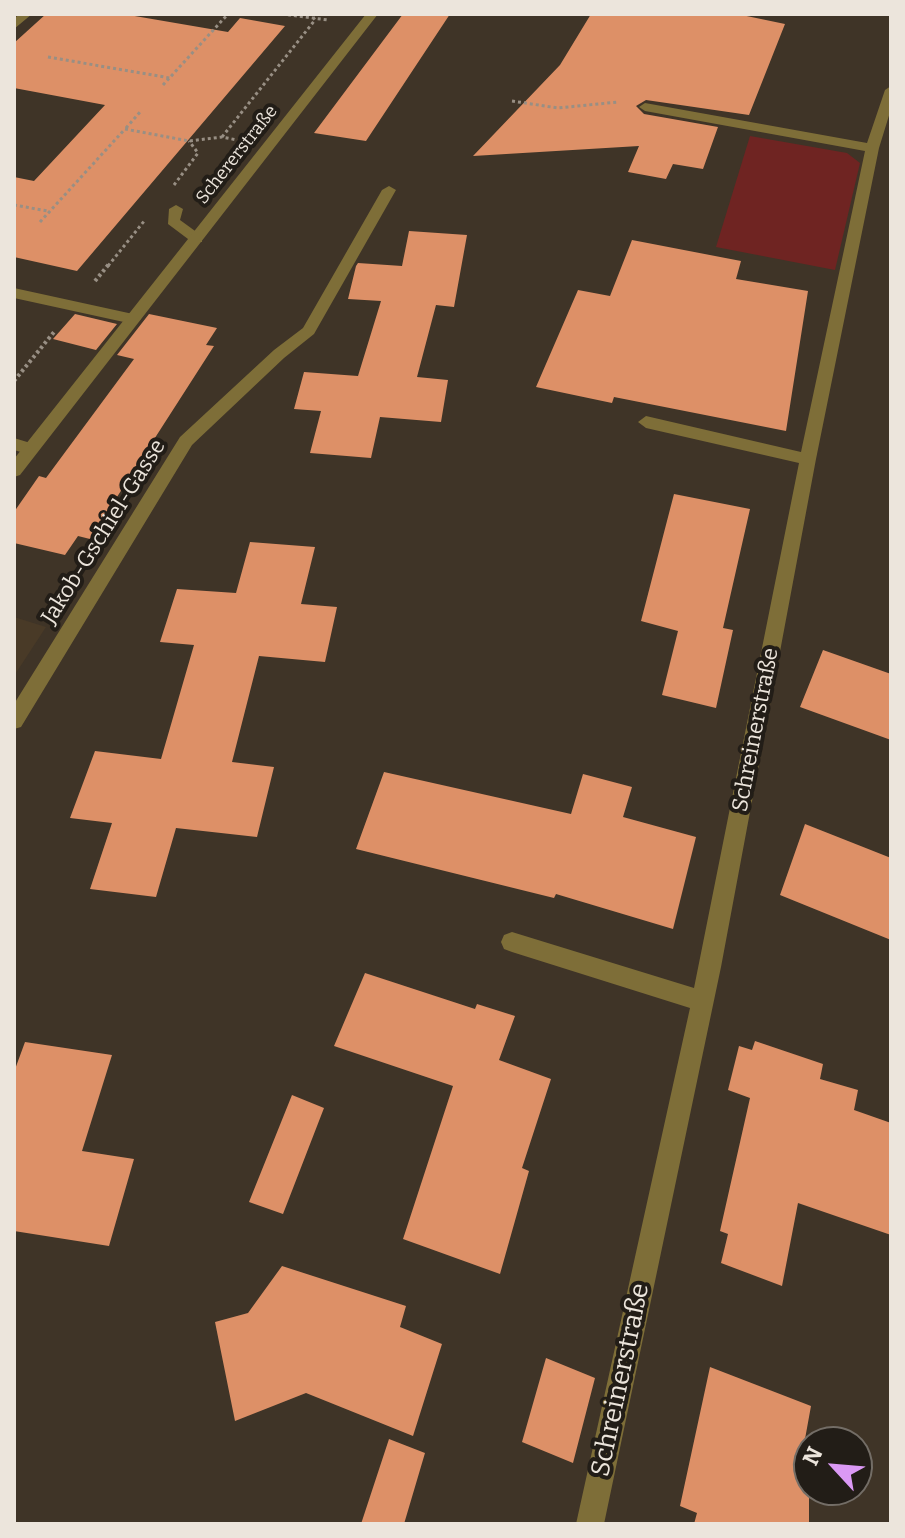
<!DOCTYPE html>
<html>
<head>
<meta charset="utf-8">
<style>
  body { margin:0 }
  #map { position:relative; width:905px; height:1538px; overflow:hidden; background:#3f3427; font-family:Bitter,serif }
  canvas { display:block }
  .frame { position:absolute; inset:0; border:16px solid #ece5dc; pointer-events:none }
  .north { position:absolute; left:793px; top:1426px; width:80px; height:80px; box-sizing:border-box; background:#221d17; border:2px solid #736d66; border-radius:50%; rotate:296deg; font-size:22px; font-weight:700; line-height:32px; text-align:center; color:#ece5dc }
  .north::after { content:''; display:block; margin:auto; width:28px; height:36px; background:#db99f5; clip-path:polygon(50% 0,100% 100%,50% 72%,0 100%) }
</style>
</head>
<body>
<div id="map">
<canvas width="905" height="1538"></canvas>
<div class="frame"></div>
<div class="north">N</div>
</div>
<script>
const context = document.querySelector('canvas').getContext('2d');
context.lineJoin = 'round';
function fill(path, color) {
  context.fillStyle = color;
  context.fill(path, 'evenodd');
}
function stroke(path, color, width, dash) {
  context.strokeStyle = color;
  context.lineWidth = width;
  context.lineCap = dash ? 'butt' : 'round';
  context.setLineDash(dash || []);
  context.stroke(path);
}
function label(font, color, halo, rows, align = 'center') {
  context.font = font + ' Bitter,serif';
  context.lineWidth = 8;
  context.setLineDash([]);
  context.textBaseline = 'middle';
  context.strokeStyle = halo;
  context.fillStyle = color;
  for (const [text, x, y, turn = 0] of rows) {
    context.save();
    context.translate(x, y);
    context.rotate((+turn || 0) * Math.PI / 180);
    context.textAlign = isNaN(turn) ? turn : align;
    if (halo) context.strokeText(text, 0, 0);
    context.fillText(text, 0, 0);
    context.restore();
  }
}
fill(new Path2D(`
  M14,617l32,10 -32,49z`), '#493a27');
fill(new Path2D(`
  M750,136l97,17 13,10 -25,107 -119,-23z`), '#6f2422');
fill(new Path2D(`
  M46,14h77l105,18 12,-14 45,8 -208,245 -63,-14v-80l20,4 71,-76 -91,-17v-45z
  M403,14h47l-84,127 -52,-8z
  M591,14h146l48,10 -36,91 -103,-15 -10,6 8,8 74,13 -15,42 -30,-5 -7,15 -38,-7 11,-26 -166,10 87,-91z
  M409,231l58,4 -13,72 -18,-2 -19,72 31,3 -7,42 -61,-5 -9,41 -61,-5 11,-42 -27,-2 10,-37 54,4 23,-75 -33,-2 8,-33 2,-3 44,3z
  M632,240l109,21 -5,18 72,12 -22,140 -172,-34 -2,6 -76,-16 42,-97 32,6z
  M75,314l42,10 -21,26 -43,-11z
  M149,314l68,14 -11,17 8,1 -124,193 -12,-3 -13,19 -51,-12v-31l25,-36 7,2 88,-119 -17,-4z
  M674,494l76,15 -27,119 10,2 -17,78 -54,-13 16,-64 -37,-10z
  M250,542l65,5 -14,57 36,3 -12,55 -66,-6 -27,106 42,5 -17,70 -81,-9 -20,69 -66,-8 22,-66 -42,-5 25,-67 66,8 33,-114 -34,-3 17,-53 59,4z
  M823,650l68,24v66l-91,-33z
  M384,772l187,42 12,-40 49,13 -9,30 73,20 -23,92 -117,-35 -2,4 -198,-49z
  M805,824l86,34v82l-111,-45z
  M365,973l110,36 2,-5 38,12 -16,44 52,19 -29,89 7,3 -29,103 -97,-35 50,-153 -119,-40z
  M755,1041l68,23 -3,15 38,11 -4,20 37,13v112l-93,-32 -16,83 -61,-23 7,-29 -8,-3 30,-133 -22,-8 11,-44 13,4z
  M25,1042l87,13 -30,96 52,8 -25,87 -95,-15v-159z
  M292,1095l32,13 -41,106 -34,-12z
  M282,1266l124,40 -6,21 42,17 -29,92 -107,-43 -71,28 -20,-99 33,-9z
  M546,1358l49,20 -22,85 -51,-21z
  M710,1367l101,39 -8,44 6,2v72h-115l3,-11 -17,-7z
  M389,1439l36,14 -21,71h-43z`), '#dd9067');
stroke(new Path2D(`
  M282,14l46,6
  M48,57l122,21
  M163,85l65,-71
  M512,101l46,7 60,-6
  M126,128l14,-16
  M222,137l93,-117 -2,-3 3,-3
  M174,185l24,-32 -9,-12
  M14,205l34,6
  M40,222l85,-93 64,12 33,-4 15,3
  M108,266l37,-46`), '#988f84', 3, [3, 3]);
stroke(new Path2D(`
  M95,281l14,-17
  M14,381l40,-49`), '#988f84', 4, [3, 3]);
fill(new Path2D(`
  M19,14h13l-18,15v-10z
  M176,205l7,4 -3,11 22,16v6h-10l-24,-18 1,-15z
  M14,288l119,26 8,5 -8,5 -119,-26z
  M14,438l23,7 2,4 -8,6 -17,-5z`), '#7e6e38');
fill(new Path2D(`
  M366,14h12l-358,461 -6,2v-18z
  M891,86v23l-12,39 -63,311 -95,508 -117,557h-28l114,-516 -178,-56 -8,-3 -3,-7 3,-7 8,-3 182,56 105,-525 -153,-35 -8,-6 8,-6 155,36 64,-301 -220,-40 -6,-4 6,-4 222,40 18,-53z
  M389,186l7,4 -82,144 -30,24 -92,87 -171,282 -7,2v-25l166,-267 94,-87 29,-22 79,-138z`), '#7e6e38');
label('18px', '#ece5dc', '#221d17', [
  ["Schererstraße",237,155,-52]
]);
label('22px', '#ece5dc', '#221d17', [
  ["Jakob-Gschiel-Gasse",104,532,-58],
  ["Schreinerstraße",756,730,-79]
]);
label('26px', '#ece5dc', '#221d17', [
  ["Schreinerstraße",621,1380,-78]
]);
</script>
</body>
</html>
